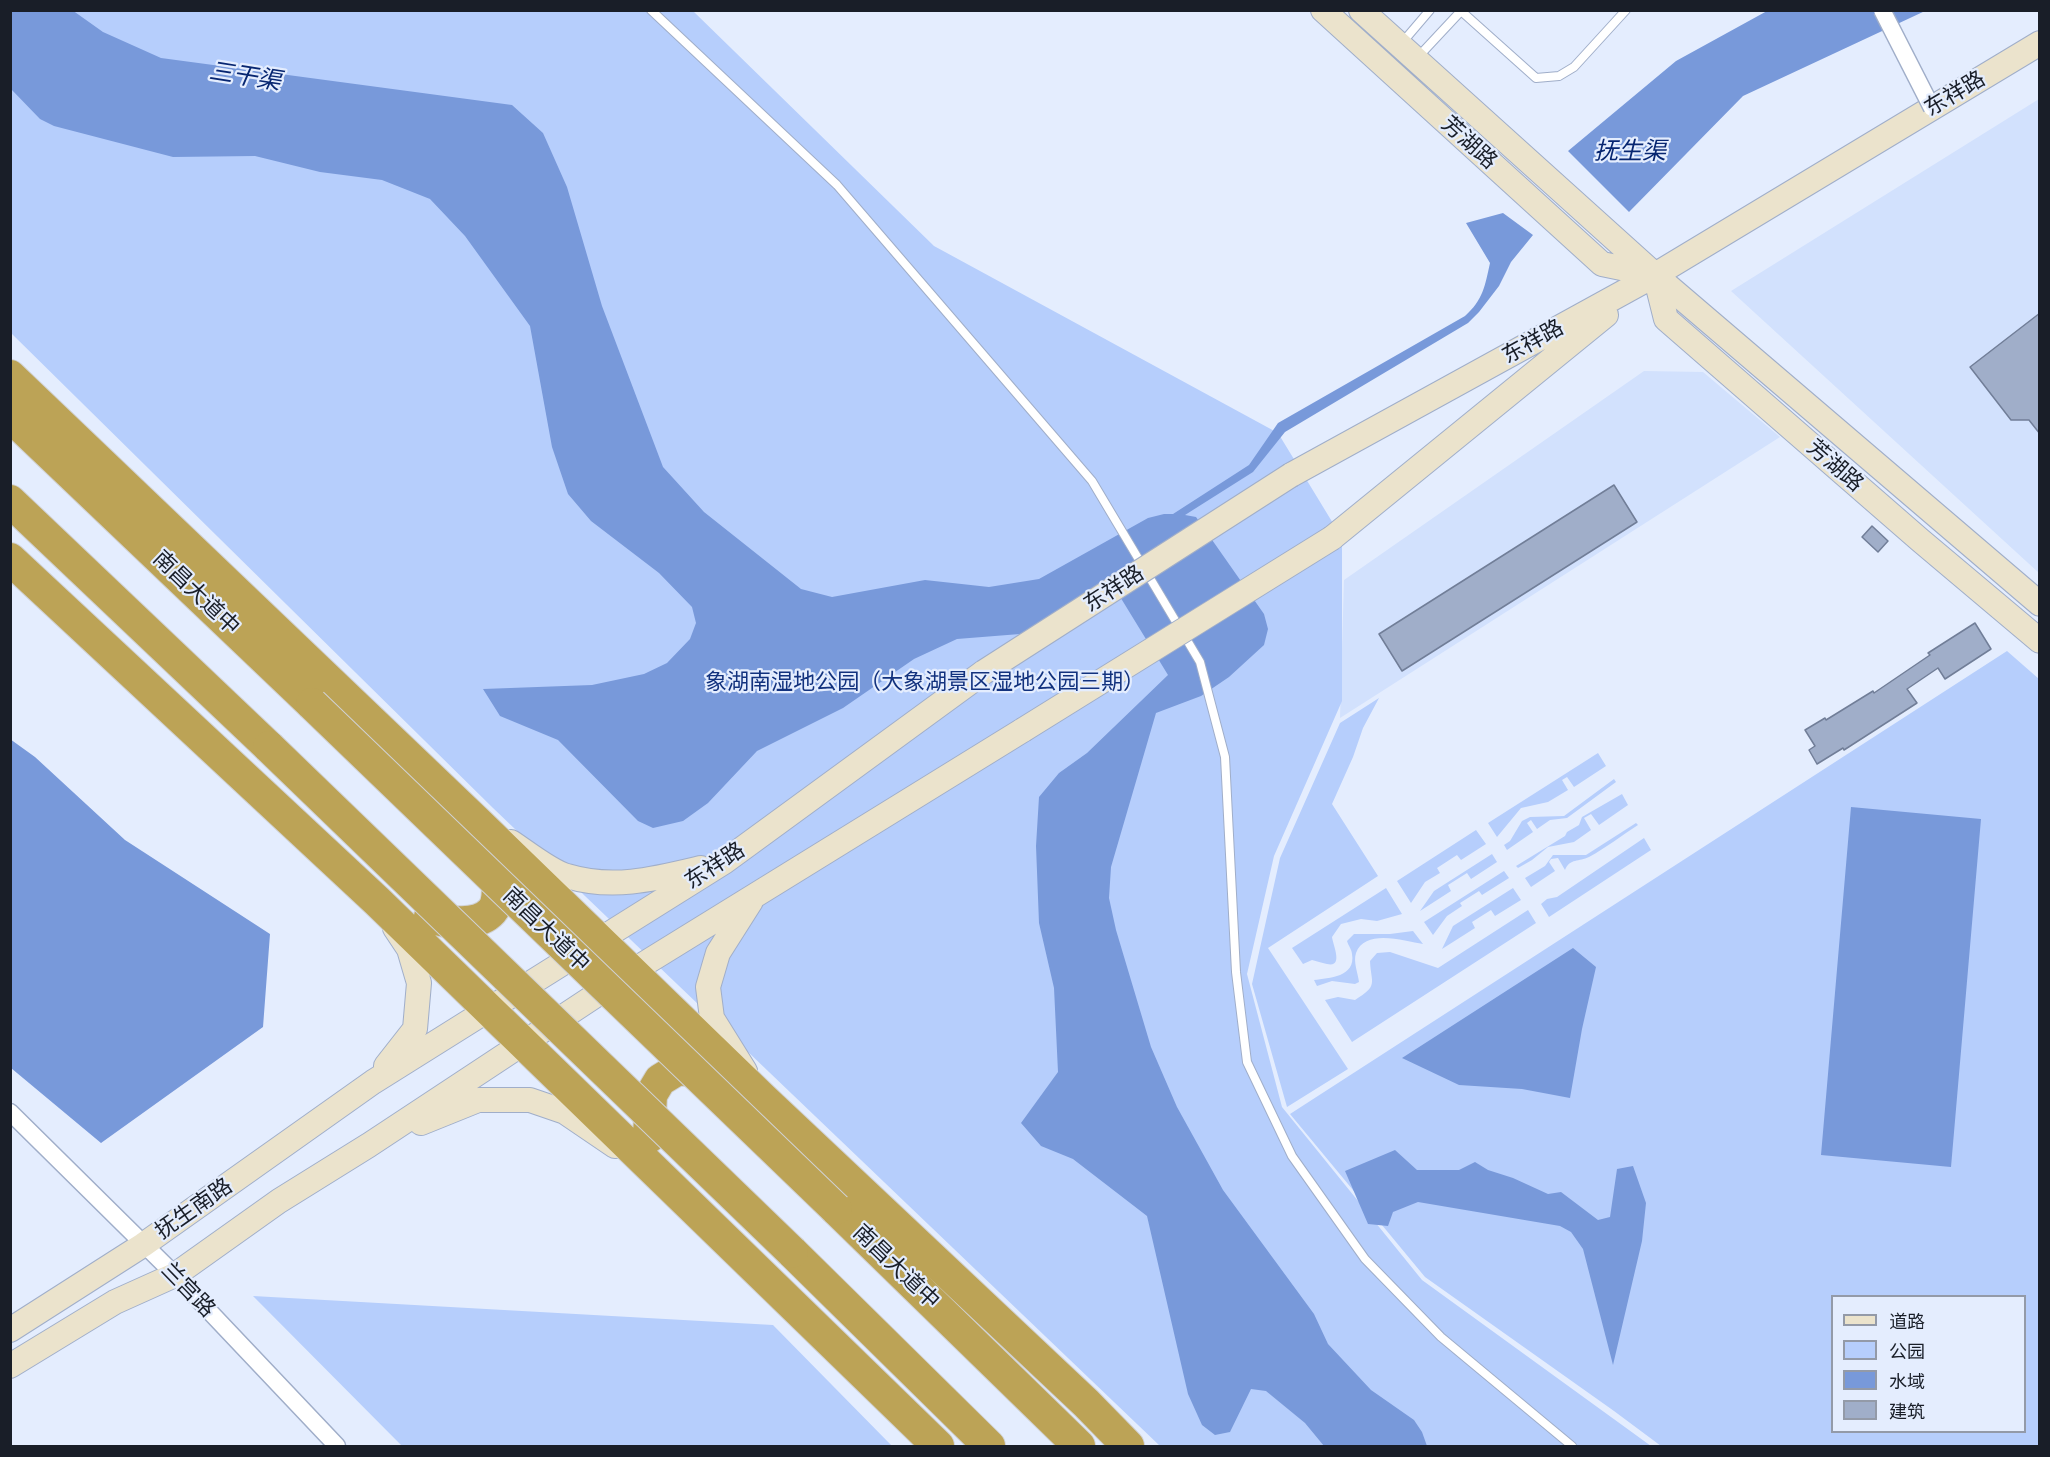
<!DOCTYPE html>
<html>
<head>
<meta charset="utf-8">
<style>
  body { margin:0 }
  #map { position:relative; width:2050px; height:1457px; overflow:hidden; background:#e4edfe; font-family:Cabin,"Noto Sans SC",sans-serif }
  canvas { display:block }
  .frame { position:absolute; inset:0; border:12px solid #191e28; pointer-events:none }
  .legend { position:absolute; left:1831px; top:1295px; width:195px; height:138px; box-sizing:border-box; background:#e4edfe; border:2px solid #939aa8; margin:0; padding:8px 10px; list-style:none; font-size:18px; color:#191e28 }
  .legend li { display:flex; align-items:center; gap:12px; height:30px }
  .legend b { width:30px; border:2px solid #939aa8 }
</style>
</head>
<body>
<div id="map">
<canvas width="2050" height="1457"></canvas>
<div class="frame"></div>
<ul class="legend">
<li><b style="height:8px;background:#ebe3cc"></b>道路</li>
<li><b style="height:16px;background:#b6cefc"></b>公园</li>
<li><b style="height:16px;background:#7899da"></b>水域</li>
<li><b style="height:16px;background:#a0aec9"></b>建筑</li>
</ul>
</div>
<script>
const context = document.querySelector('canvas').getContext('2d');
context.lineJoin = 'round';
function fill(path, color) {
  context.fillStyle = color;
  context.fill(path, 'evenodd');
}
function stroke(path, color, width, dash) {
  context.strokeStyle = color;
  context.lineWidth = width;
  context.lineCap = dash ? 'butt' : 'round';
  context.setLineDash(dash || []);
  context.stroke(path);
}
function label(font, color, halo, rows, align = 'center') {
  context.font = font + ' Cabin,"Noto Sans SC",sans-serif';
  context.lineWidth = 4.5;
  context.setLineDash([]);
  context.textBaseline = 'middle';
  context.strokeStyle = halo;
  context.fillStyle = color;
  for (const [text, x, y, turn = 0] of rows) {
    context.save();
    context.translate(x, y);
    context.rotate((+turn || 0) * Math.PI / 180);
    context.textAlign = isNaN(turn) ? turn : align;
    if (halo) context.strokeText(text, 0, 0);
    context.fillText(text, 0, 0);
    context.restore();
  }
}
fill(new Path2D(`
  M2039,99v474l-308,-282z
  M1644,371l59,1 77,65 -440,281 4,-138z`), '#d2e1fd');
fill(new Path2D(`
  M10,11h683l241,235 344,187 64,105v163l-68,155 -27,118 35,133 140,173 229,166h-491l-667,-638 -482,-475z
  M2007,651l32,28v767h-378l-47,-35 -189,-134 -135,-163zM1832,1296h192v136h-192z
  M1379,698l-16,30 -10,29 -21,47 46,72 -110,72 80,121 -61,38 -35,-123 28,-126 60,-135z
  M1598,753l8,13 -32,21 -7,-10 -5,3 6,10 -20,12 -27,6 -24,29 -9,-14z
  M1614,779l2,3 -49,36 -17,2 -13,9 -6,-9 -4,3 6,9 -26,18 -3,-5 6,-4 12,-20 8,-4 34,-1z
  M1622,794l6,11 -29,20 -8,-11 -7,4 7,12 -17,12 -26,5 -16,13 -14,8 -2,-2 49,-30 2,-4 12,-7 3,-8z
  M1636,823l2,2c-16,10 -32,23 -49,32 -10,5 -19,1 -24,13l-7,-12 -7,1 -2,3 6,9 -24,16 -6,-9 20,-12 8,-11h33z
  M1476,830l10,14 -25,16 -4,-5 -20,13 3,5 -15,9 -14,21 -14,-22z
  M1644,838l7,12 -102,67 -8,-13 6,-5 10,-2z
  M1492,854l5,8 -26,17 -4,-6 -19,12 3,6 -31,20 14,-20z
  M1504,871l5,7 -27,17 -3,-4 -19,12 2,3 -15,10 -14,19 -9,-13z
  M1386,888l16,26 -25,7 -16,-2 -20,5 -9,13c1,8 12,31 -5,27 -6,-1 -10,-3 -15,-4l-9,4 -11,-16z
  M1513,888l8,12 -26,16 -4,-6 -19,12 3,6 -33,21 11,-23z
  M1528,910l8,13 -184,119 -27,-42 13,-3 17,3c24,-15 16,-16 15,-39l7,-8 13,-1 48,16z
  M1413,931l10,13c-18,-3 -58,-16 -67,9 -3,9 2,20 3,29l-4,2 -23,-3 -15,5 -3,-6c15,-2 42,-3 38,-26 0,-4 -4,-9 -5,-13l7,-7h36z
  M253,1296l520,29 119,121h-490z`), '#b6cefc');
fill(new Path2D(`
  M72,10l31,22 58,26 351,47 31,28 24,54 35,119 61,161 41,45 97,77 31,8 93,-17 64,7 50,-8 109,-61 16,-4h9l76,-49 29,-42 187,-107c18,-16 20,-30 25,-53l-24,-40 37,-10 30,22 -22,27 -12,24 -20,26 -11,11 -183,109 -32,40 -68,43 11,2 68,97 4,15 -4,16 -35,32 -28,19 -45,17 -45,154 -2,31 7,32 35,117 26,60 46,83 91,124 14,30 43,46 43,30 8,12 5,14h-103l-19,-23 -39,-32 -15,-2 -21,43 -15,3 -13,-10 -14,-31 -41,-178 -74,-57 -32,-13 -20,-23 37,-51 -4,-84 -15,-65 -3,-77 3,-49 20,-24 28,-20 81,-78 -57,-93 -91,52 -63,5 -43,20 -71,49 -86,43 -49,52 -25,18 -30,7 -15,-7 -80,-81 -58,-24 -17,-27 109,-4 52,-11 23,-11 23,-24 6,-16 -4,-16 -33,-34 -68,-52 -23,-27 -16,-47 -22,-121 -65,-90 -35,-37 -48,-19 -62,-8 -65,-16 -82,1 -119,-31 -14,-7 -29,-30v-78z
  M1767,11h158l-182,85 -114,116 -61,-61 108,-90z
  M10,739l25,18 90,83 145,94 -7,93 -162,116 -90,-75z
  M1851,807l130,12 -30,348 -130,-12z
  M1573,948l23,19 -14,62 -12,69 -48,-9 -63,-4 -57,-27z
  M1395,1150l22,20h42l16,-8 13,8 25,8 35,16 13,-2 37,28 12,-3 7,-48 16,-3 13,37 -4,38 -29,124 -30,-116 -12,-17 -11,-6 -142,-24 -25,10 -5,14 -20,-2 -23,-53z`), '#7899da');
const building = new Path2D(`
  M2040,313v121l-11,-14h-18l-41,-53z
  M1614,485l23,37 -235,149 -23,-37z
  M1872,526l16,15 -10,11 -16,-15z
  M1975,623l16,26 -46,30 -7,-11 -31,21 10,14 -73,47 -1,-2 -26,16 -8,-14 6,-4 -10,-16 20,-12 1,2 47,-29 1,2 56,-38 -2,-2z`);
fill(building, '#a0aec9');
stroke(building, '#717e98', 1.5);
const lane = new Path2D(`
  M651,10l186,175 255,296 108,181 25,95 11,215 11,90 45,94 73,103 76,78 131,109
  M1460,10l76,68 23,-2 15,-9 52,-57
  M1401,44l29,-34
  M1418,57l43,-46`);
const street = new Path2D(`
  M10,1112l165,163 162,171`);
const secondary = new Path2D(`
  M1323,10l279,254 53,11 11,44 254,221 120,101
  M1361,10l294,265 385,329
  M1291,475l364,-200 385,-232
  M1332,538l274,-223
  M511,842c14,9 40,30 56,34 46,14 88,3 134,-8
  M386,1066l29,-37 4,-46 -10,-34 -14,-21
  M745,1071l-33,-53 -4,-31 10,-34 33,-52
  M421,1123l57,-23h52l35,12 50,34
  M10,1330l133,-85 230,-163 351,-220 260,-190
  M10,1366l105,-64 60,-27 104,-74 90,-56 262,-173 392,-242`);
const highway = new Path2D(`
  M10,376l466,445 286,277 324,305 42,43
  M10,416l302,288
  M10,501l259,246
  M10,559l367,342 561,545
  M430,917c17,6 48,10 62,-6 6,-7 6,-18 6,-27 -1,-8 0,-15 -4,-23
  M649,1137l2,-42 9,-15 18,-11 26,3 8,4
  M836,1209l243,237
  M792,1252l197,194`);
stroke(lane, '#a0aec9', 10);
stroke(street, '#a0aec9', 19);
stroke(secondary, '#a0aec9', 26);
stroke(highway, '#d1d2d4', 34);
stroke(lane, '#fff', 8);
stroke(street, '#fff', 16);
stroke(secondary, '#ebe3cc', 24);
stroke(highway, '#bca356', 32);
const streetBridge = new Path2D(`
  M1882,10l50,98`);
const secondaryBridge = new Path2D(`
  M984,672l307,-197
  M1023,730l309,-192`);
const highwayBridge = new Path2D(`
  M312,704l524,505
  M269,747l523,505`);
stroke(streetBridge, '#a0aec9', 19, []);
stroke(secondaryBridge, '#a0aec9', 26, []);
stroke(highwayBridge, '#d1d2d4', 34, []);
stroke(streetBridge, '#fff', 16);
stroke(secondaryBridge, '#ebe3cc', 24);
stroke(highwayBridge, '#bca356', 32);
label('22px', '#191e28', '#e4edfe', [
  ["东祥路",1955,94,-31],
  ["芳湖路",1469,143,42],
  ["东祥路",1533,342,-29],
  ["芳湖路",1835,466,41],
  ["东祥路",1114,589,-33],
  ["南昌大道中",196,593,44],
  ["东祥路",715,866,-33],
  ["南昌大道中",546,930,44],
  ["抚生南路",194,1209,-35],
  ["南昌大道中",896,1267,44],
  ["兰宫路",188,1290,46]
]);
label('22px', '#12327e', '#e4edfe', [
  ["象湖南湿地公园（大象湖景区湿地公园三期）",925,683]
]);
label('italic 24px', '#072671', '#e4edfe', [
  ["三干渠",245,77,9],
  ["抚生渠",1630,152]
]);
</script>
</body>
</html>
